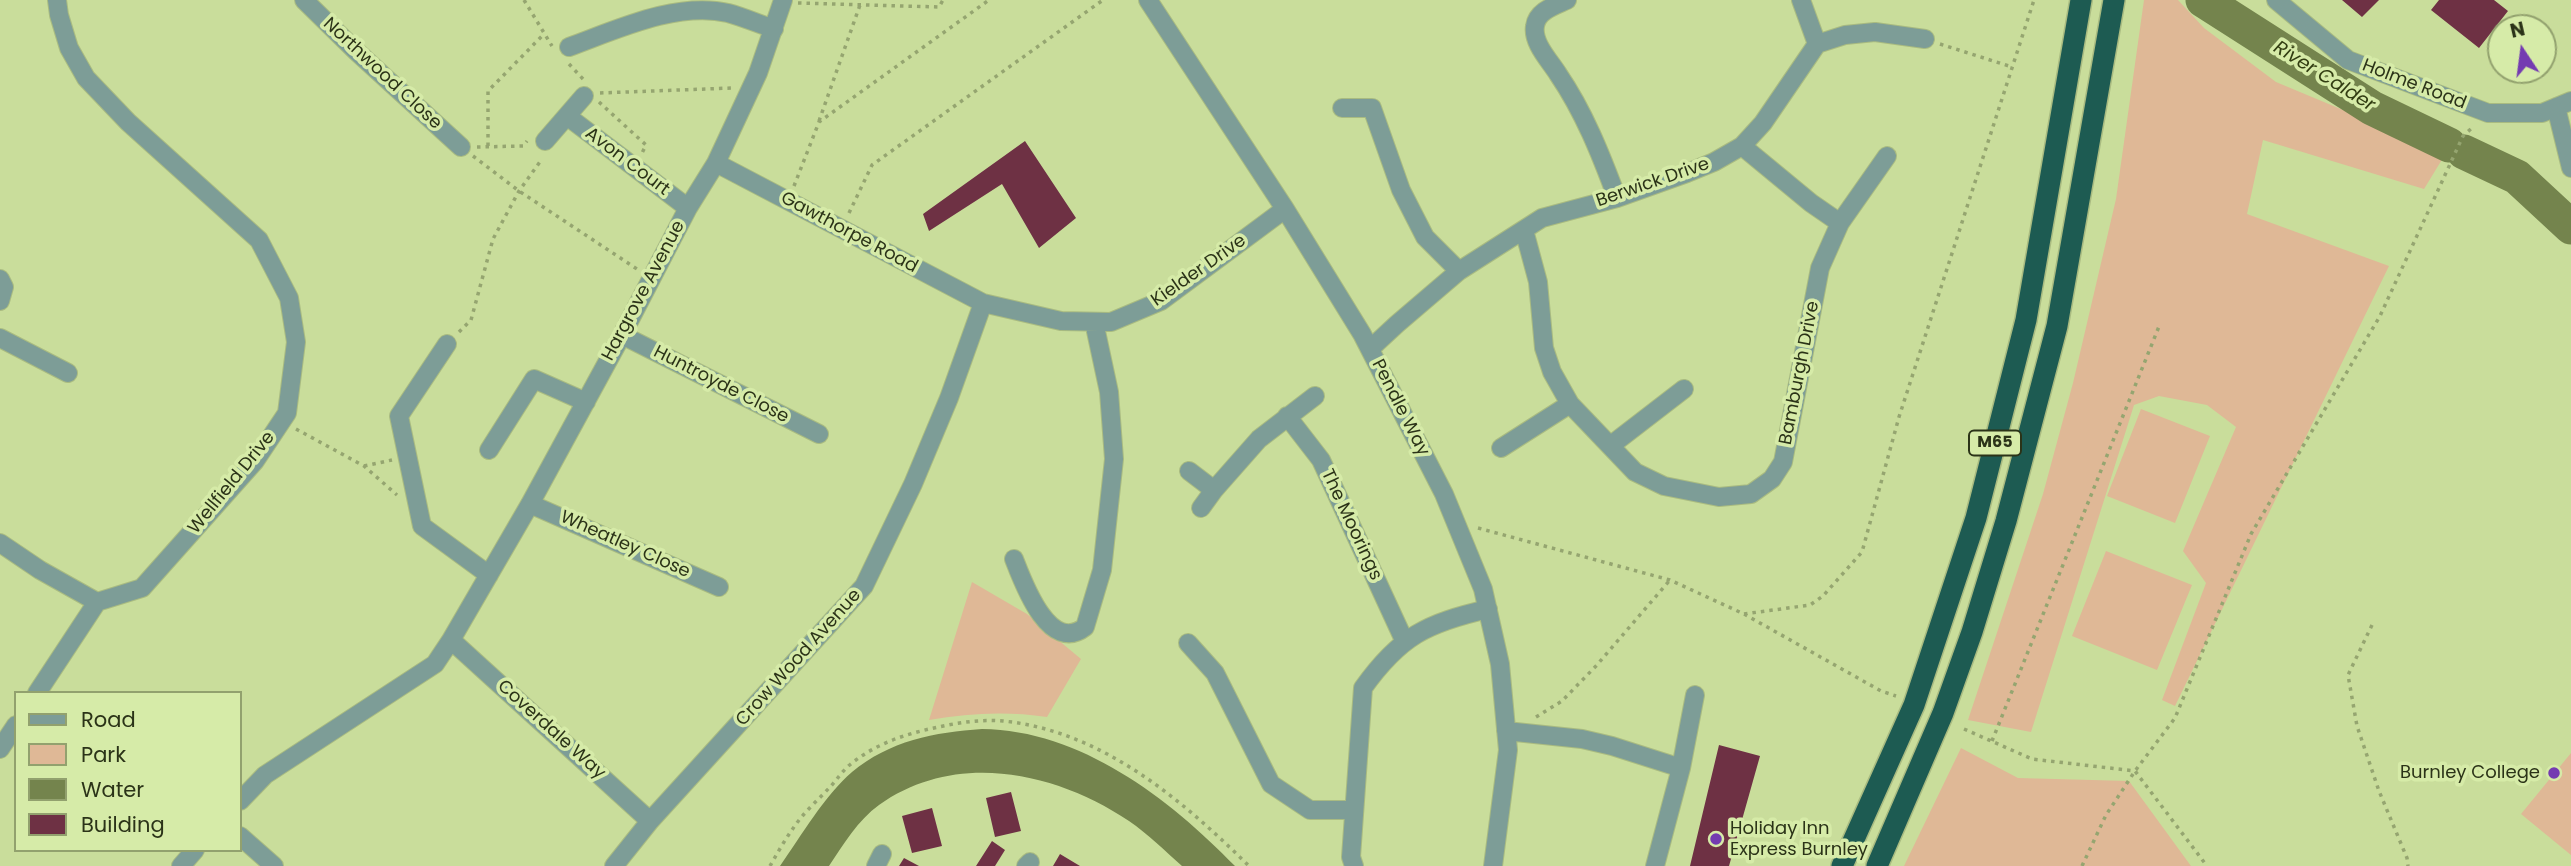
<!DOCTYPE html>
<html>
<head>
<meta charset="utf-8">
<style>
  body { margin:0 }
  #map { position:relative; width:2571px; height:866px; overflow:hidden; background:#c9dd9b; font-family:Poppins,sans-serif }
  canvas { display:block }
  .legend { position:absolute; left:14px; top:691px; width:228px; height:161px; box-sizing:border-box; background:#d6eba8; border:2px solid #92a16e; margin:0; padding:9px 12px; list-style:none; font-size:21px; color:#2b3318 }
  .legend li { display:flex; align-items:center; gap:14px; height:35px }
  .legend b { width:35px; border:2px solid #92a16e }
  .north { position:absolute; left:2487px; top:14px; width:70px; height:70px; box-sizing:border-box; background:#d6eba8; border:2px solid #92a16e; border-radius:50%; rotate:347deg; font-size:19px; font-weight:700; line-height:28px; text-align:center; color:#2b3318 }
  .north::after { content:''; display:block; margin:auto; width:24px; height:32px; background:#743bb1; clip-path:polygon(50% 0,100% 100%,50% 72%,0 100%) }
</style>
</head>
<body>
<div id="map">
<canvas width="2571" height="866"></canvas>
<ul class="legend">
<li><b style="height:9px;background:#7d9d97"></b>Road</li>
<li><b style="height:19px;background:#dfb896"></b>Park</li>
<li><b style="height:19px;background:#74844d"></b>Water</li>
<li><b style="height:19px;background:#6e3144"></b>Building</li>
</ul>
<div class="north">N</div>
</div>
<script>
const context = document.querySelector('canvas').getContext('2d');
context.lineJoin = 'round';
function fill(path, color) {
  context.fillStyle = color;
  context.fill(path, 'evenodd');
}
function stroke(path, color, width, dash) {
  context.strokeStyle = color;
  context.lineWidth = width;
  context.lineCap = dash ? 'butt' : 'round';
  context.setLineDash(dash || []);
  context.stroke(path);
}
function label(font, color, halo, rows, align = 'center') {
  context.font = font + ' Poppins,sans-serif';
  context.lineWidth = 7;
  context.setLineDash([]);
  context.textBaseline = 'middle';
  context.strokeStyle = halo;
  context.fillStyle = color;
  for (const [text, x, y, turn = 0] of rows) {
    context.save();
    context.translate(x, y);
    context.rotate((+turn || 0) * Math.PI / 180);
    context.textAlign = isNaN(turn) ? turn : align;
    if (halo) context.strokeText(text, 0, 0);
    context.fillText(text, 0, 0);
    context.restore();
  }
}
fill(new Path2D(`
  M2144,0h34l26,28 72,54 170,71 -22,36 -161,-49 -16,74 142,52 -214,440 -13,-6 44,-117 -23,-32 53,-124 -29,-22 -48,-9 -25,9 -103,327 -63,-12 75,-226 30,-111 43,-184z
  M2141,409l69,27 -35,87 -68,-27z
  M2106,551l86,34 -35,85 -85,-34z
  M972,582l55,32 54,45 -34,58c-40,-6 -78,-4 -118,3z
  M1961,748l57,30 111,3 62,85h-287z
  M2571,753v102l-50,-41z`), '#dfb896');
fill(new Path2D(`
  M982,729c98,1 187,69 253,137h-53c-17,-15 -34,-32 -53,-45 -73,-49 -173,-71 -250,-16 -21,15 -36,40 -50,61h-49c21,-30 45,-71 72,-94 37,-31 83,-40 130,-43z`), '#74844d');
stroke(new Path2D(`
  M2203,0l169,108 77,37
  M2464,152l53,25 54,50`), '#74844d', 35);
fill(new Path2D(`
  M2342,0h37l-17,17z
  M2439,0h55l14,11 -29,37 -48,-38z
  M1025,141l51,77 -37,30 -37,-64 -73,47 -6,-17z
  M1719,745l41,11 -31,110h-39z
  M1011,792l10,39 -26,6 -9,-39z
  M932,808l10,38 -30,7 -10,-37z
  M992,841l13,9 -10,16h-19z
  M1060,854l20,12h-27z
  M904,858l15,8h-20z`), '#6e3144');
const minor = new Path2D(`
  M304,0l52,51 105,96
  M1148,0l137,209 77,125 82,160 39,95 17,75 8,86 -15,116
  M1567,0c-13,6 -30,11 -32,26 -3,17 15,35 23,48 26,38 43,81 59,124
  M1801,0l16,44
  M2276,0l72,60 140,53h54l29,-12
  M569,47c47,-17 108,-46 159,-34 15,4 31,11 46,16
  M2556,107l15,61
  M1342,108h30l29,82 24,47 34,34
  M567,116l121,92
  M545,141l39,-45
  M716,163l267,140 78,18 50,1 50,-21 124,-92
  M1840,223l47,-67
  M1524,230l14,52 6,66 8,24 18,32 65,68 29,14 55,11 32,-3 21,-15 11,-17 37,-194 20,-45 -29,-20 -69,-57
  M0,279l4,8 -4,14
  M622,335l197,99
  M0,338l68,35
  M447,344l-48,72 23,110 67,49
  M1370,349l27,-25 62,-53 83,-53 75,-20 70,-25 27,-11 28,-16 21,-23 54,-79 28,-9 30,-3 50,7
  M1287,416l34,44 83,180
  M1610,446l74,-57
  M1501,448l69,-44
  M489,450l45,-71 52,23
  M1189,471l25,19 45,-51 56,-43
  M530,504l189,83
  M1201,508l13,-18
  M0,543l40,27 57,32 45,-14 113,-127 32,-48 9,-71 -7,-44 -30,-58 -131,-118 -42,-44 -17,-30 -10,-33 -2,-15
  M1014,559c9,23 35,96 71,68l17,-57 12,-111 -5,-67 -15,-70
  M451,640l199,181
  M1188,643l27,30 56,111 39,26h44
  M37,693l60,-91
  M1506,731l76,8 30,7 69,22 14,-73
  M0,749l16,-24
  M240,801l25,-26 170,-111 16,-24 79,-136 92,-169 66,-127 28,-45 42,-90 25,-73
  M240,836l34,30
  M181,866l14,-16
  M614,866l36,-45 214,-235 49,-102 36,-86 34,-95
  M876,866l6,-12
  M1026,866l4,-4
  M1354,866l-3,-9 12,-169c37,-52 64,-65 125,-79
  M1655,866l26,-98`);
const highway = new Path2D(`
  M1842,866l72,-161 62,-187 50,-198 55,-320
  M1877,866l66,-153 29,-81 34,-111 51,-195 57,-326`);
stroke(minor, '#a9bb81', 20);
stroke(highway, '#a9bb81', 24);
stroke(new Path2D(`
  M524,0l28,46
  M798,3l141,4 4,-7
  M1940,44l72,23
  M569,64l14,15
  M600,93l132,-5
  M599,102l47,43 -4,8
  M819,121l41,-116
  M488,146v-55l56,-57
  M477,147l46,-1 4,-5
  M473,156l46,35 118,78
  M794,186l25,-64 170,-122
  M849,213l23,-48 231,-165
  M459,332l12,-12 22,-81 26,-48 23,-32
  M296,429l68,37 33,29
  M364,466l28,-6
  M1478,528l192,52 74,34 137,77 15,5
  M1744,614l66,-9 13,-9 39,-44 37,-135 135,-417
  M2372,625l-24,50 9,51 22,65 28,67 1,8
  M1536,717l26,-16 34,-35 74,-86
  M1964,729l68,30 103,12 72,95
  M1992,741l168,-417
  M770,866c7,-12 14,-25 22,-36 10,-16 26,-30 39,-44 7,-8 13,-17 21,-23 24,-19 53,-29 82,-35 22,-5 46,-9 69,-7 99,10 178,78 246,145
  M2082,866l24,-51 29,-44 40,-53 76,-184 129,-218 83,-180 10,-9`), '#95a570', 3.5, [3.5, 5]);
stroke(minor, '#7d9d97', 18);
stroke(highway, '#1d5b52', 21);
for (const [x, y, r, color] of [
  [2554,773,7,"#743bb1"],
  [1716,839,7,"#743bb1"]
]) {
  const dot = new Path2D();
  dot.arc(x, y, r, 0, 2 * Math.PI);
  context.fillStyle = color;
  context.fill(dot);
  stroke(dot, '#d6eba8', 2.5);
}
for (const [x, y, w] of [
  [1995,443,52]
]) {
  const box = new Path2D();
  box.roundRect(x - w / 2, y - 12.5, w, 25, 5);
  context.fillStyle = '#d6eba8';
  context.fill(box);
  stroke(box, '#2b3318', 2);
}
label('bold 16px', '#2b3318', null, [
  ["M65",1995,443]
]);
label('18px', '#2b3318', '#d6eba8', [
  ["Northwood Close",382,74,43],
  ["Holme Road",2414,85,21],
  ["Avon Court",627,162,37],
  ["Berwick Drive",1653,183,-19],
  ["Gawthorpe Road",849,233,28],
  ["Kielder Drive",1199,271,-35],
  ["Hargrove Avenue",644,291,-62],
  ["Bamburgh Drive",1800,373,-79],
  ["Huntroyde Close",721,385,27],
  ["Pendle Way",1400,408,63],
  ["Wellfield Drive",232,483,-51],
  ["The Moorings",1351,525,65],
  ["Wheatley Close",625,545,24],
  ["Crow Wood Avenue",799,658,-48],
  ["Coverdale Way",551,730,42]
]);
label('18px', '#2b3318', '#d6eba8', [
  ["Burnley College",2540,773],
  ["Holiday Inn",1730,829,"left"],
  ["Express Burnley",1730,850,"left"]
], 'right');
label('italic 19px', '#323d12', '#d6eba8', [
  ["River Calder",2324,77,32]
]);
</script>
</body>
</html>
